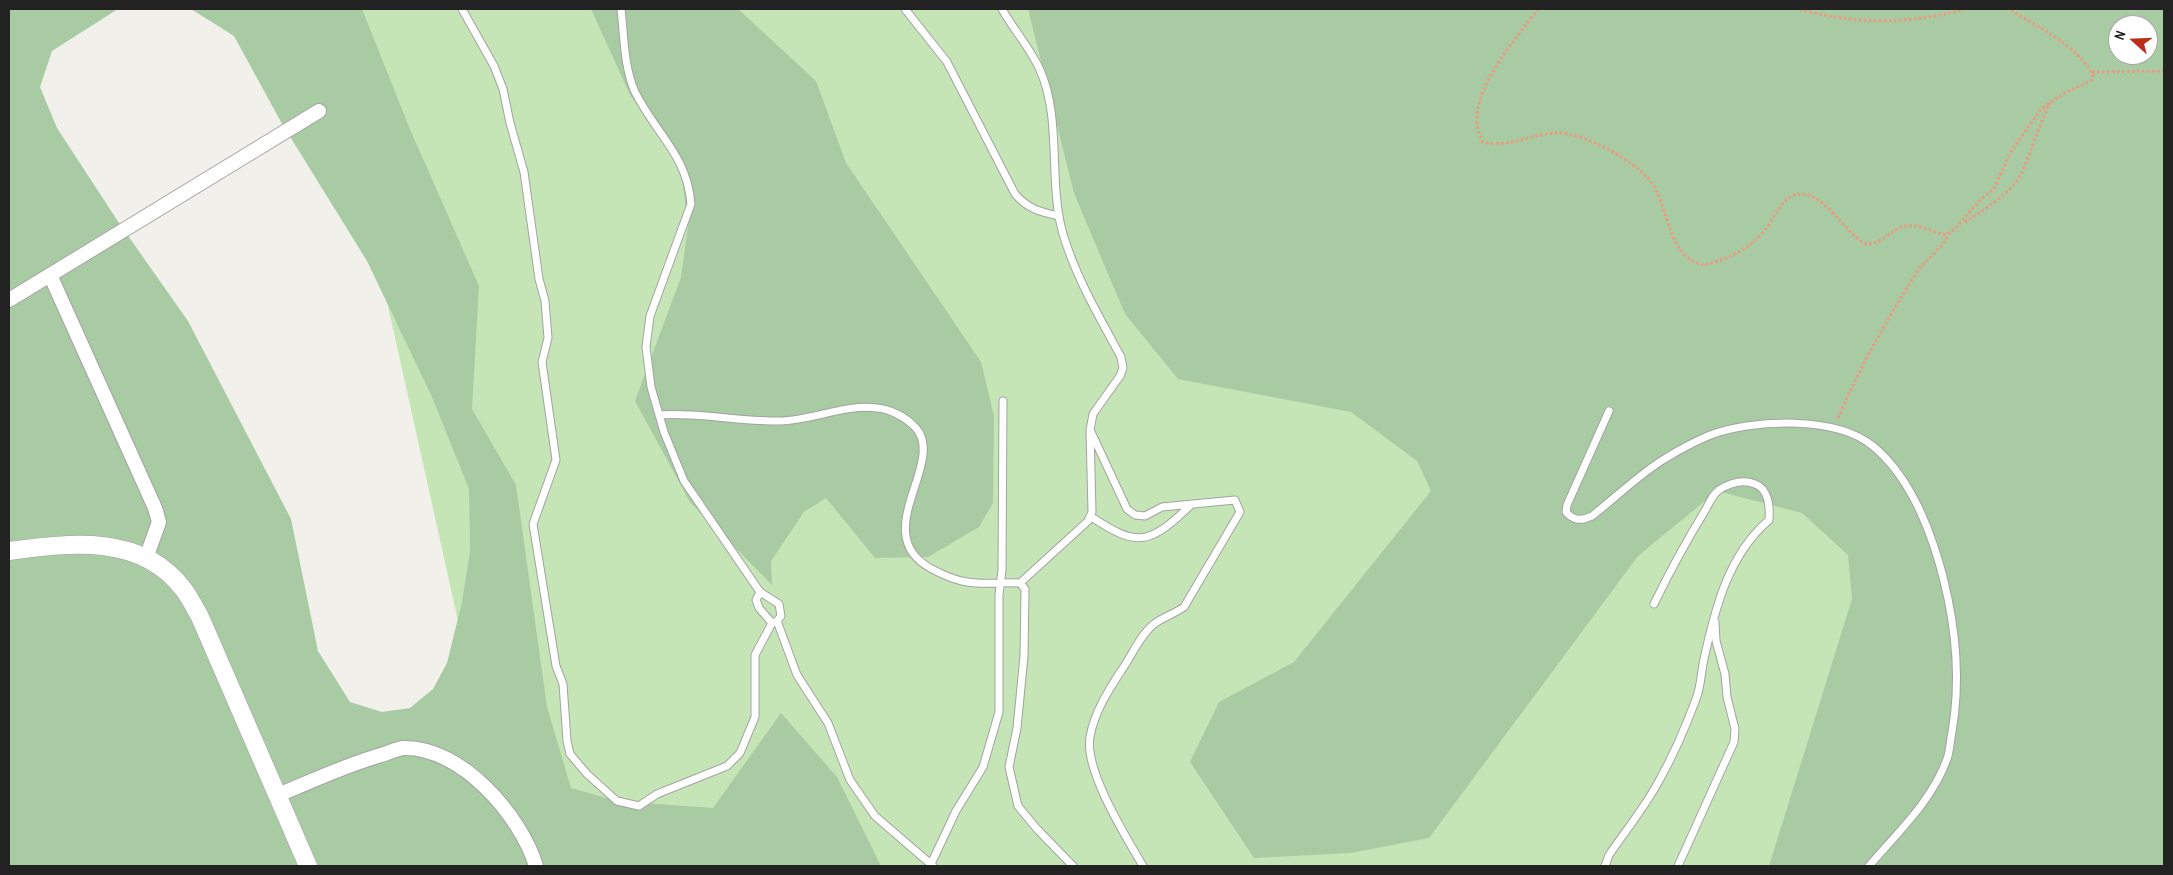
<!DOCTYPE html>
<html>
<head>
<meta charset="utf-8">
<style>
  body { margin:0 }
  #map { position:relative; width:2173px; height:875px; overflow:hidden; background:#f1f0ea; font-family:"Archivo Narrow",sans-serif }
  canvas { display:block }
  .frame { position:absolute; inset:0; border:10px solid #222; pointer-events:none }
  .north { position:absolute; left:2108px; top:15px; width:50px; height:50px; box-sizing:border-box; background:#fff; border:1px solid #a7a7a7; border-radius:50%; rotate:290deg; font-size:14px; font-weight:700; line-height:20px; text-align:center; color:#222 }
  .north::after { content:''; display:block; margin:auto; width:18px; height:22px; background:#bd2e17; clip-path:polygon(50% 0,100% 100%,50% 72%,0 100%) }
</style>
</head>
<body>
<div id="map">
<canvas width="2173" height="875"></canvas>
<div class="frame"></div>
<div class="north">N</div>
</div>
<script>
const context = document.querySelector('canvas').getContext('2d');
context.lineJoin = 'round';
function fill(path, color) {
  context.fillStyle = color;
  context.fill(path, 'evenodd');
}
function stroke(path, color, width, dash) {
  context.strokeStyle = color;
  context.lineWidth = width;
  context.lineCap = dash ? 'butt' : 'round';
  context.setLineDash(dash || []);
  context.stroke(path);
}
fill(new Path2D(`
  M334,9h752l805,394 27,463h-1313l-137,-200 -92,-414z`), '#c6e5b6');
fill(new Path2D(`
  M9,9h109l-66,42 -12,36 17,41 62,95 69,98 103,198 27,132 32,51 32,10 28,-4 23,-19 14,-26 15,-61 8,-51 -1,-62 -37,-92 -65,-136 -86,-139 -47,-86 -43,-27h171l47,118 70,159 -7,123 44,76 31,222 24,81 46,13 96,7 68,-95 56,64 44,89h-872z
  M591,9h147l78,72 30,82 135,199 13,54 -1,87 -14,24 -51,30 -53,1 -49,-60 -22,14 -33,49 1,24 -82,-83 -55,-101 46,-124 7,-50 -8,-66 -50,-66z
  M1028,9h1136v857h-395l83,-267 -4,-44 -46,-42 -85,-22 -79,65 -209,282 -78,15 -97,5 -64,-96 29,-60 75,-40 137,-171 -14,-30 -66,-49 -173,-33 -53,-65 -51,-121zM2118,25h30v30h-30z`), '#a9cba3');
const service = new Path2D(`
  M462,9l32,57 9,23 7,34 14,49 15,107 6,22 3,37 -6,24 14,98 -23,64 23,142 7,18 4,57 3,13 17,20 30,27 22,5 18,-12 70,-28 13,-13 15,-36v-62l17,-32
  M621,9c3,26 3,59 14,83 21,42 52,63 56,112l-41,112 -4,31 5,40 13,45 20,49 76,111
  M905,9l42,53 68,132c13,15 25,18 44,22
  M1002,9c11,20 29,40 38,61 22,49 8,112 23,164 13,44 37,84 58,123l2,11 -3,8 -27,38 -3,16 2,82 -4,9 -68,62
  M1609,411l-42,94 -1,7c8,9 15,9 26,4 22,-17 51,-45 74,-58 13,-8 28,-16 42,-22 42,-17 129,-21 166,11 37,31 57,84 69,130 13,51 18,103 9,155 -2,9 -2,19 -5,27 -15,42 -50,74 -78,107
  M659,415c40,-3 81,7 121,6 34,-1 64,-17 97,-13 13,1 28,9 37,18 36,34 -49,108 18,143 11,6 22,11 35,13 18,3 35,0 53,1l5,6 -1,67 -7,72 -8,39 9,39 19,23 36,37
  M1091,432l36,77 8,6 10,1 17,-9 73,-7 5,12 -56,95c-10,7 -21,10 -30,17 -14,11 -23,33 -33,47 -13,20 -27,42 -31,66 -6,33 36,100 53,129
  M1090,516c49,33 60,28 102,-12
  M760,592l19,12 2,12 -4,5 -5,2 -13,-15 -3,-8z
  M777,621l20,54 31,48 22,57 25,36 58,50
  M930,866l26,-55 27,-44 16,-55v-117l3,-25 1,-169
  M1605,866l4,-11c17,-25 37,-49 51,-76 14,-25 26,-53 36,-80 5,-12 5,-27 8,-40 11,-50 24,-104 65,-139 1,-12 0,-31 -14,-36 -13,-5 -25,-1 -36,6 -6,4 -10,13 -13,19 -19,31 -36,62 -52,95
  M1678,866l56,-124 1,-13 -8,-32 -2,-23 -9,-33 -1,-19`);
const minor = new Path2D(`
  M51,277l104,231 4,14 -13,36
  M9,300l310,-189
  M278,795c34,-14 68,-30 103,-40 7,-2 15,-6 22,-7 58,-2 118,68 133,118`);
const tertiary = new Path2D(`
  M9,551c61,-8 133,-18 175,39 6,8 11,18 16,27l108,249`);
stroke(service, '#a3a3a3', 9);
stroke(minor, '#a3a3a3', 16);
stroke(tertiary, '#a3a3a3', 19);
stroke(new Path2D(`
  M1538,9c-23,31 -80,94 -55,133 24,6 47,-7 71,-9 28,-2 80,27 97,49 19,26 15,74 52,83 24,-5 47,-16 62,-35 9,-11 15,-30 29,-35 28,-9 52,40 70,48 14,5 26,-12 37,-16 16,-5 30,5 45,8l10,-7 24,-28 14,-11 16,-36 31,-44 25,-17 25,-11 2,-6c-16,-30 -56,-48 -84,-66
  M1800,9c51,16 114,15 165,0
  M2092,72l72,-1
  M1965,222c19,-13 45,-27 56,-48 11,-23 17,-48 29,-71
  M1838,418c22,-51 49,-99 79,-146 8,-12 27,-25 31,-38`), '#eb9a80', 3, [2.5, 2.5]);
stroke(service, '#fff', 7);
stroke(minor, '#fff', 14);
stroke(tertiary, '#fff', 18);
</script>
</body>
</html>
